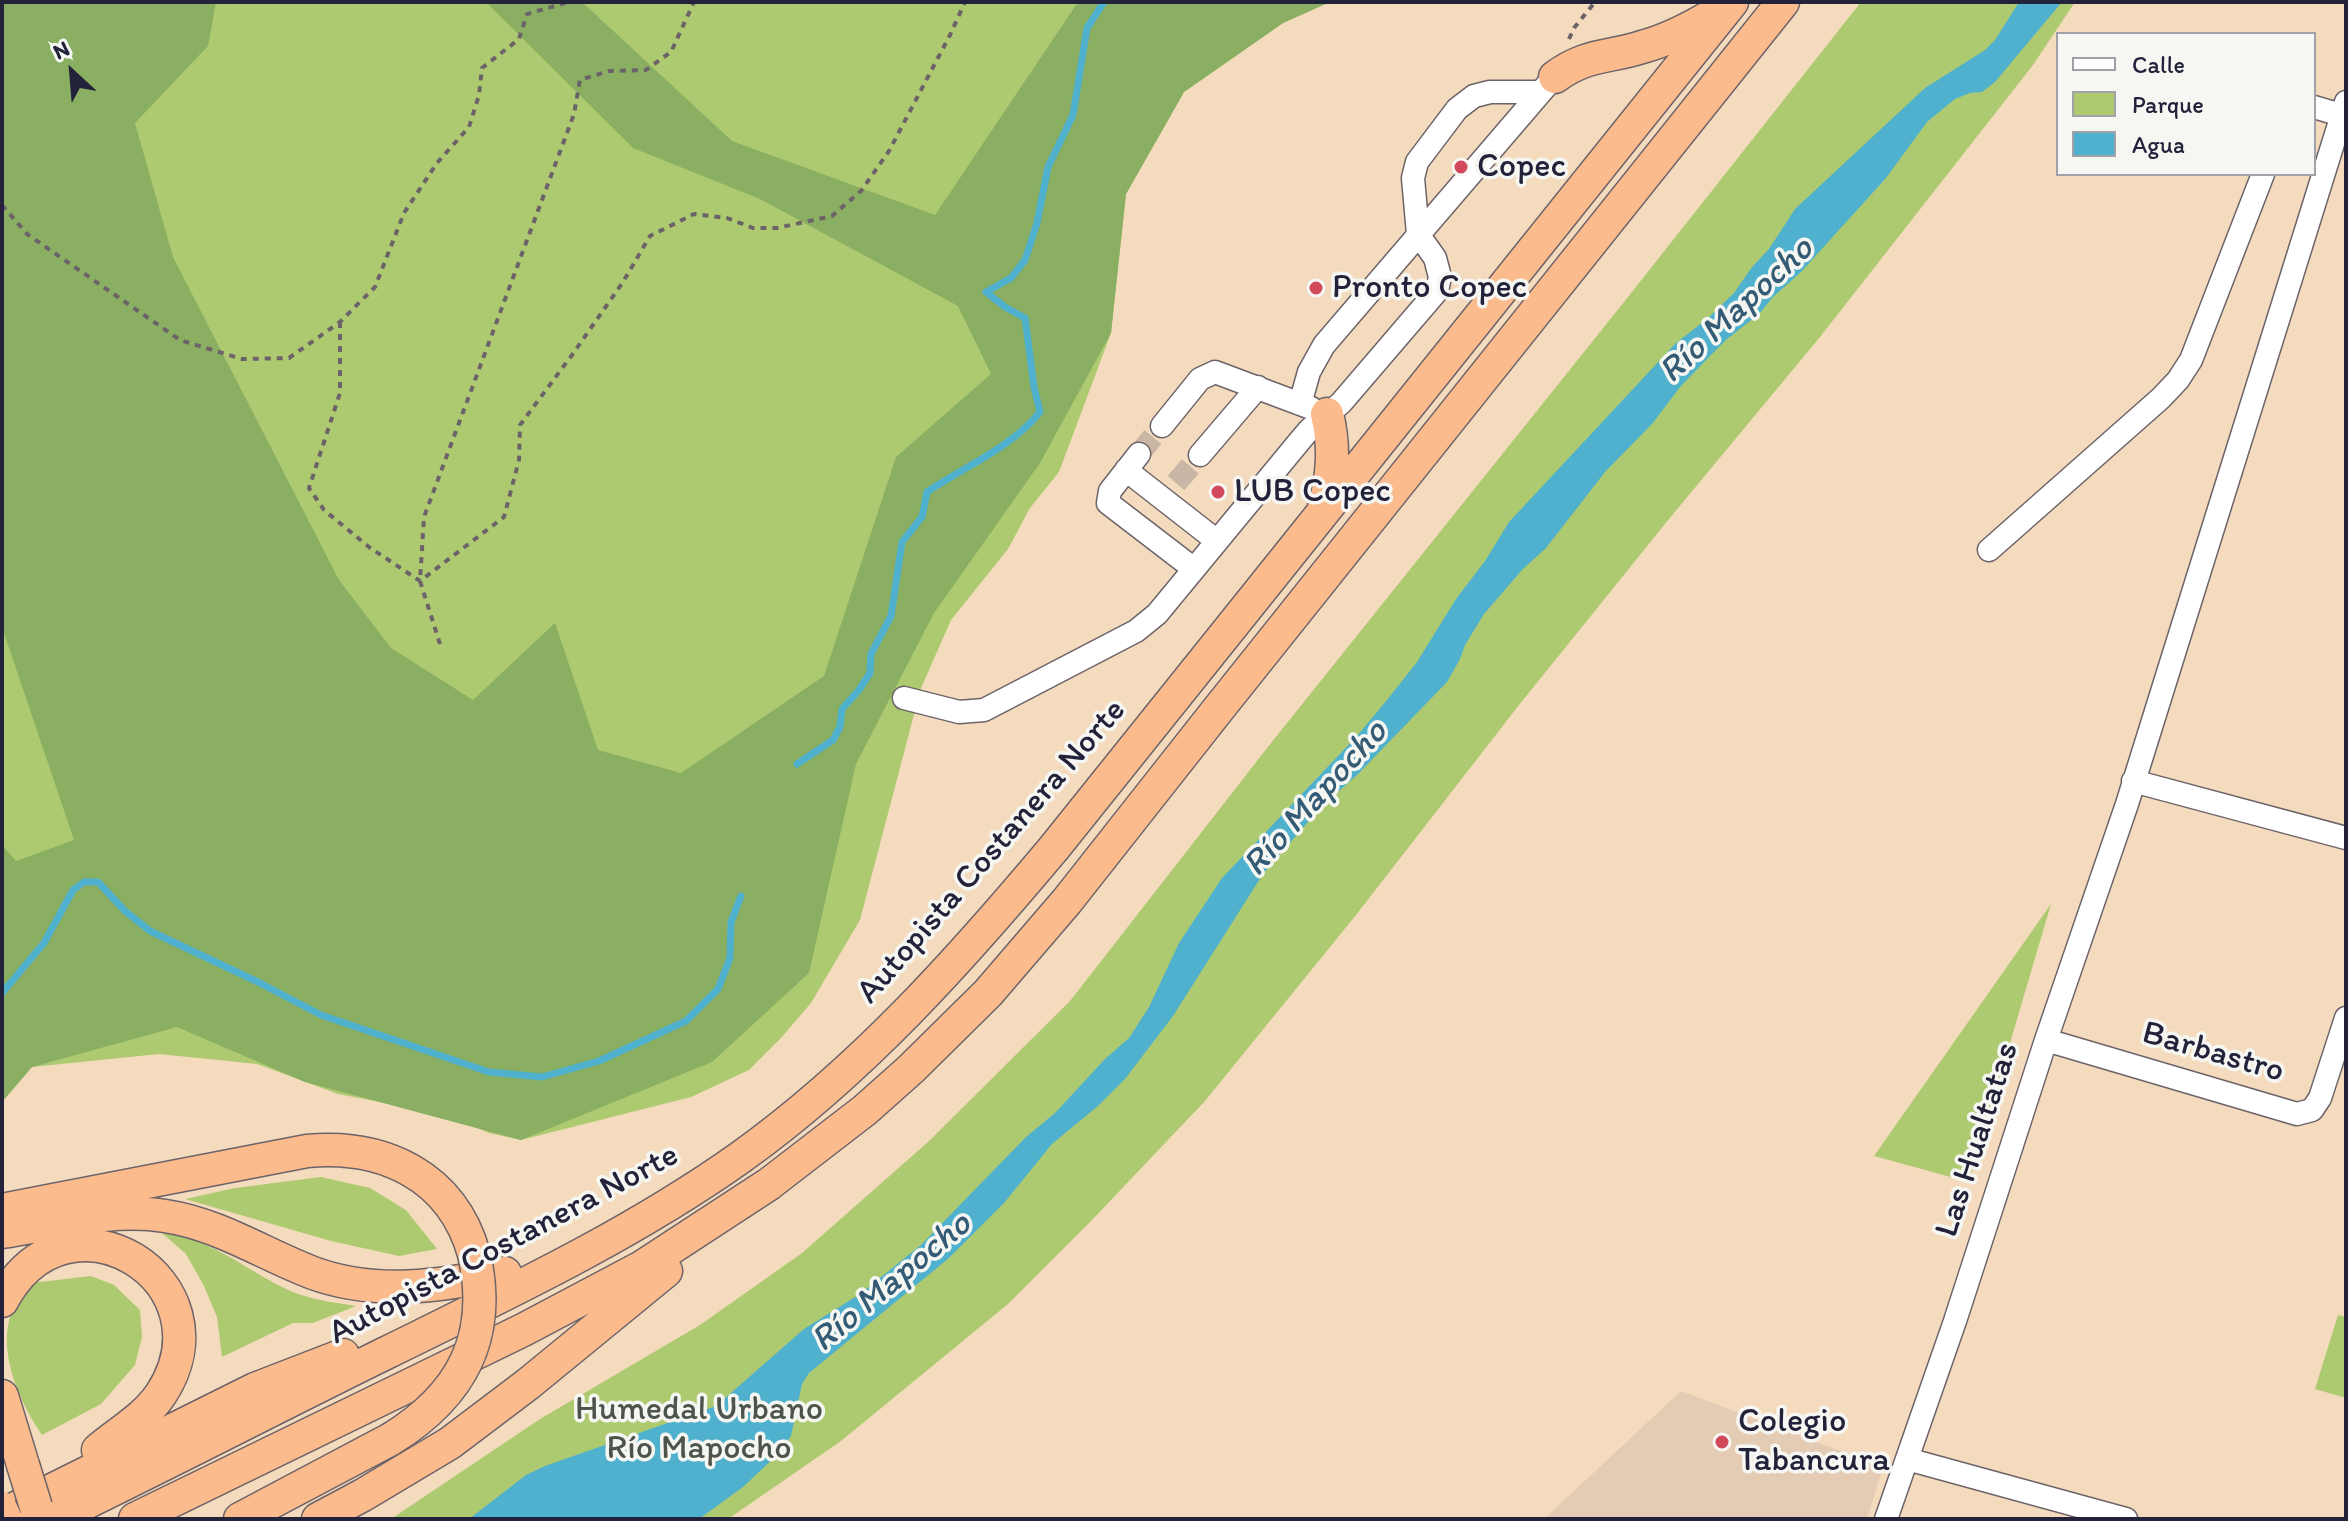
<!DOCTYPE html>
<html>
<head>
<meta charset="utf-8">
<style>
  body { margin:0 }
  #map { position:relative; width:2348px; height:1521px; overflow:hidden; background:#f4dbbe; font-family:Itim,sans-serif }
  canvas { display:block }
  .frame { position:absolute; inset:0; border:4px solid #22223b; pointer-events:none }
  .legend { position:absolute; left:2056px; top:32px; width:260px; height:144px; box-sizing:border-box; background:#f6f6f2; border:2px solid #a1a1a9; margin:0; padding:10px 14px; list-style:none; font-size:24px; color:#22223b }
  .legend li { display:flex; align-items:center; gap:16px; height:40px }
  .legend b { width:40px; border:2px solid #a1a1a9 }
  .north { position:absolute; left:32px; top:32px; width:80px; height:80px; -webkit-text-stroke:6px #f6f6f2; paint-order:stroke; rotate:334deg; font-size:22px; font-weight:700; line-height:32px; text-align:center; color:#22223b }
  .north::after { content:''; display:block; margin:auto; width:28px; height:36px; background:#22223b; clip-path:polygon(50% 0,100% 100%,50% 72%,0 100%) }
</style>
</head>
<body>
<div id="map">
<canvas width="2348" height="1521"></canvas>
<div class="frame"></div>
<ul class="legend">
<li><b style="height:10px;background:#fff"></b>Calle</li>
<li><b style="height:22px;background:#aeca70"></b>Parque</li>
<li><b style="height:22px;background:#4fb1cd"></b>Agua</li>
</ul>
<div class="north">N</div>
</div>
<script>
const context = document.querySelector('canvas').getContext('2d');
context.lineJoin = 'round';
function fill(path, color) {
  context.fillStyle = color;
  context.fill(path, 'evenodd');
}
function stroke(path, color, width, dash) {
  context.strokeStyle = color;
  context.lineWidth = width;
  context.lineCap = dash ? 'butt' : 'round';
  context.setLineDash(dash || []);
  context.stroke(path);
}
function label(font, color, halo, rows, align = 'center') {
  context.font = font + ' Itim,sans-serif';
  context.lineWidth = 7;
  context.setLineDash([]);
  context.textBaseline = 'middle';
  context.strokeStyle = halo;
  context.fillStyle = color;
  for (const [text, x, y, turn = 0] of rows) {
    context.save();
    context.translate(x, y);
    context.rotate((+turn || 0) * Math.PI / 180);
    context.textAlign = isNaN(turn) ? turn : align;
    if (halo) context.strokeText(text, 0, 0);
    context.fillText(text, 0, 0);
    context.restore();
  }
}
fill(new Path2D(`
  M1681,1391l202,76 -16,52h-323z`), '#e4cbb4');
fill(new Path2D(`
  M2,2h1328l-47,21 -99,69 -58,102 -15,139 -52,139 -29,36 -22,41 -57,71 -30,68 -61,232 -49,83 -30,35 -32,32 -58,27 -170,43 -32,-7 -41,-17 -31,-7 -79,-15 -81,-30 -98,-10 -127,13 -30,35z
  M1861,2h214l-42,63 -213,272 -151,182 -150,186 -163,210 -151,186 -114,120 -83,83 -167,137 -113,78h-337l149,-100 160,-94 102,-72 126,-111 142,-141 201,-258 353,-441z
  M2051,904l-82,278 -95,-26z
  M321,1177l49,11 36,22 31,39 -38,7 -68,-15 -146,-42 50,-11z
  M162,1233c44,3 82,35 120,54 23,12 49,15 74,19l-43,17h-20l-71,34 -5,-40 -13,-31 -18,-32z
  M91,1276l23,9 26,25 2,27 -7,28 -34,39 -59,31c-21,-31 -42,-76 -33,-114 3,-14 13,-28 22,-38z
  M2338,1315l8,2v81l-31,-9z`), '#aeca70');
fill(new Path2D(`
  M2,2h214l-8,44 -73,77 38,134 166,323 52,68 82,52 82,-77 43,127 83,23 143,-97 72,-219 95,-83 -33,-68 -198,-107 -127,-51 -147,-146h96l150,139 203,74 143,-213h252l-47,21 -99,69 -58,102 -15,139 -71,130 -106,150 -78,151 -47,209 -97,89 -191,78 -216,-58 -128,-55 -145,40 -30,35v-257l14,16 58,-21 -72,-213z`), '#8aae62');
fill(new Path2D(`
  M2019,2h43l-67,80 -13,10 -12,1 -15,6 -28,23 -41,56 -85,94 -28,25 -14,17 -32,25 -18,18 -29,30 -28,37 -47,48 -59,76 -24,22 -38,44 -19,31 -5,14 -13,23 -89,92 -38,34 -57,66 -90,142 -48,63 -27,27 -46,38 -48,59 -55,55 -140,115 -7,11 -11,52 -15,20 -33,31 -44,32h-230l57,-44 19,-9 171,-60 88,-77 56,-35 61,-49 105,-108 29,-24 50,-54 24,-21 20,-31 30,-64 43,-65 135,-142 30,-36 30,-38 39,-63 29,-38 24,-39 166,-178 33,-26 26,-25 18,-26 17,-18 26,-40 130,-121 60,-38 10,-10z`), '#4fb1cd');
stroke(new Path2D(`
  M797,764l36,-24 7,-13 2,-18 17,-19 11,-17 1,-19 20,-38 11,-74 20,-25 5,-25c38,-26 84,-44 113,-80l-6,-25 -9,-69 -20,-11 -19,-15 25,-14 14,-18 12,-37 11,-56 25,-52 14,-87 17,-26
  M2,993l42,-50 29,-53 11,-8h14l27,29 25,20 108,51 63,33 168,57 53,5 57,-16 87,-40 32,-32 12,-31 1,-36 10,-26`), '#4fb1cd', 7);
stroke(new Path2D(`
  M1139,454l23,-28
  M1176,483l24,-28`), '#cab6a4', 22, [22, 11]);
const minor = new Path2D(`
  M2314,107l27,8
  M1300,404l9,-32 15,-27 223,-260
  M1162,426l38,-47 15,-7 96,36
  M1139,454l-29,37 -2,12 86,66
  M1200,455l58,-68
  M1126,470l91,71
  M1989,550l172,-152 17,-18 13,-20 72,-186
  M904,698l55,14 25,-2 152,-79 21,-17 141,-171 11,-13 32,-27 96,-112 3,-14 -5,-19 -17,-24 -5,-56 4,-16 40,-53 17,-13 16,-4h49
  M2133,781l213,57
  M2046,1040l251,74 15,-4 8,-12 26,-80
  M1907,1459l219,60
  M1886,1519l69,-198 91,-281 81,-236 219,-702`);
const highway = new Path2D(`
  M1555,77c31,-23 52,-19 87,-30 26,-7 51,-20 74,-34
  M1324,507c9,-32 11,-60 3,-93
  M2,1210l305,-59c77,-7 145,25 167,103
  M2,1232c53,-8 110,-25 163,-16 54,8 98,38 148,57 63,23 128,13 192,0
  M2,1301c66,-124 232,-19 159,93 -16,24 -42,38 -63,56
  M2,1396l21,69
  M8,1512l247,-123 88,-34
  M53,1519c112,-54 223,-112 335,-167 120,-59 243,-117 353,-195 120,-86 219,-197 313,-309l678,-846
  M135,1519l388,-189 119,-63 127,-83 96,-74 46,-41 77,-76 79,-92 149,-189 567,-710
  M240,1519l151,-80
  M318,1519l45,-24 87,-52 78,-59 138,-113`);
stroke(minor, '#6c6369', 25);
stroke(highway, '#6c6369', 35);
stroke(new Path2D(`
  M1569,39l5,-11 21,-26
  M2,205l25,29 153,106 62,19 47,-1 51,-36 35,-35 29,-74 33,-50 32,-36 10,-32 3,-27 37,-29 8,-25 42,-12
  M340,322v71l-31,95 15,22 45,37 51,34 84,-64 15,-57 1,-35 52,-70 51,-73 27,-46 44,-22 33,4 26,10h24l55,-12 29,-25 28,-40 61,-116 15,-33
  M440,644l-20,-63 4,-64 150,-403 6,-34 29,-9 37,-1 25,-18 23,-50`), '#6c6369', 4, [6, 6]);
stroke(minor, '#fff', 22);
stroke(highway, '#fbbb8c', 32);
const majorBridge = new Path2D(`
  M2,1506l6,13`);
const highwayBridge = new Path2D(`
  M391,1439c71,-44 102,-102 83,-185
  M23,1465l13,42`);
stroke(majorBridge, '#6c6369', 31, []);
stroke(highwayBridge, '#6c6369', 35, []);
stroke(majorBridge, '#fbbb8c', 28);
stroke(highwayBridge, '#fbbb8c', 32);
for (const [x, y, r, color] of [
  [1461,167,8,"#d1495b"],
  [1316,288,8,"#d1495b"],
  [1218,492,8,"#d1495b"],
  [1722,1442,8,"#d1495b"]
]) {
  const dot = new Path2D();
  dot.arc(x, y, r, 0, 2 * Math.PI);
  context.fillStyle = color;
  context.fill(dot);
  stroke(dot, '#f6f6f2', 3);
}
label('34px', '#22223b', '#f6f6f2', [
  ["Copec",1477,167],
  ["Pronto Copec",1332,288],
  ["LUB Copec",1234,492],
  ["Colegio",1738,1422],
  ["Tabancura",1738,1461]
], 'left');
label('34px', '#22223b', '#f6f6f2', [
  ["Autopista Costanera Norte",992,852,-49],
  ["Barbastro",2213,1053,16],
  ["Las Hualtatas",1978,1140,-72],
  ["Autopista Costanera Norte",504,1245,-28]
]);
label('34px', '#4c544b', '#f6f6f2', [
  ["Humedal Urbano",699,1410],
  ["Río Mapocho",699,1449]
]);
label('italic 36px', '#345b75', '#f6f6f2', [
  ["Río Mapocho",1737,311,-43],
  ["Río Mapocho",1316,799,-48],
  ["Río Mapocho",892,1283,-40]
]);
</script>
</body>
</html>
